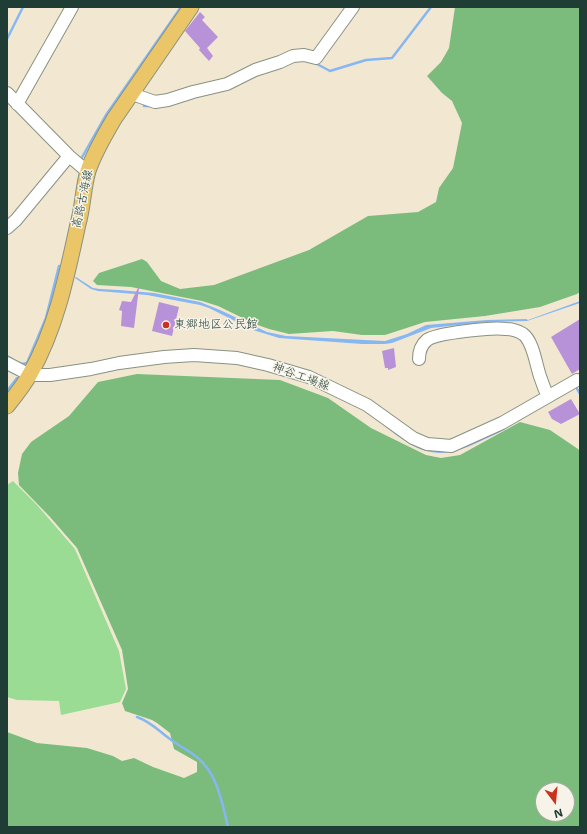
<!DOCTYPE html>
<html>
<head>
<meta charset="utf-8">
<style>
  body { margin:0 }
  #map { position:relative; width:587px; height:834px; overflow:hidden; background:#f2e8d2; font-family:"Shantell Sans",sans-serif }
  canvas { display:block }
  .frame { position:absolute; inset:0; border:8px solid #1f3d34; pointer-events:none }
  .north { position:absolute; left:535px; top:782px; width:40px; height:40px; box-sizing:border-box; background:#f7f3e8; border:1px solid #a1aaa0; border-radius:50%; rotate:164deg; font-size:11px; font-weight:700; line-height:16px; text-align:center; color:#1f3d34 }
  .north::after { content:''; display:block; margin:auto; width:14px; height:18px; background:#c8321e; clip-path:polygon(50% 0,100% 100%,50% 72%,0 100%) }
</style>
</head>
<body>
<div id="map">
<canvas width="587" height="834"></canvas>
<div class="frame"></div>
<div class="north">N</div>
</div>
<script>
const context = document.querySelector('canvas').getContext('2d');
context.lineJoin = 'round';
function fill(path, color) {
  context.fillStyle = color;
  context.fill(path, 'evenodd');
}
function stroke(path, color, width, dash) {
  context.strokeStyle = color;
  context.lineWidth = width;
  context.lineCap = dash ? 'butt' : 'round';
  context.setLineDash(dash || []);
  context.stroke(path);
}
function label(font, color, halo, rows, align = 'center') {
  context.font = font + ' "Shantell Sans","Klee One",sans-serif';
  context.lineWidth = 3;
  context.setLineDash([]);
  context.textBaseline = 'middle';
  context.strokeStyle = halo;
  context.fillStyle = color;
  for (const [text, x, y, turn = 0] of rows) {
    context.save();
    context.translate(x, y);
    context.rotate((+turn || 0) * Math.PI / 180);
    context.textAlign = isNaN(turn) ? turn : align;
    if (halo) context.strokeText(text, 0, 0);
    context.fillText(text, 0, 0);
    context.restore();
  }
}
fill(new Path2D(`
  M13,481l24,24 38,44 44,102 7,38 -6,13 -59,13 -2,-14 -42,-1 -10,-3v-212z`), '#9adc93');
fill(new Path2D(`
  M455,7h125v285l-3,2 -37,13 -55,9 -60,6 -40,13h-23l-29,-4 -44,3 -20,-5 -14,-5 -37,-18 -16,-5 -71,-14 -34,-2 -4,-4 6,-8 43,-14 5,3 14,19 19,8 34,-4 95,-35 59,-34 50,-4 18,-10 3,-14 14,-20 9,-45 -10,-22 -10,-8 -15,-17 14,-14 8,-14z
  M137,374l143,6 48,18 43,30 55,27 15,3 19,-3 60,-33 30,8 28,19 2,2v376h-573v-95l30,11 50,5 26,8 9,5 12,-3 19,9 31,11 13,-6v-10l-23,-13 -4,-16 -13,-10 -5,-3 -27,-9 -3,-8 6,-14 -6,-39 -45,-102 -27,-31 -31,-32 -1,-12 4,-19 9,-12 38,-26 29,-34zM543,790h24v24h-24z`), '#7bbc7d');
fill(new Path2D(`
  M76,277l17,11 7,1 19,1 35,3 46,9 20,8 47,22 19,4 99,5 22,-7 19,-9 61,-5 39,-1 2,1 52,-19v2l-53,18 -40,1 -56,6 -39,15 -7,1h-23l-83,-6 -26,-8 -44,-22 -9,-3 -53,-10 -49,-4 -7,-2 -16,-11z
  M382,421l44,28 16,2 71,-28c-8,8 -22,13 -32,18 -45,22 -63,12 -100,-18z`), '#87b7f3');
stroke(new Path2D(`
  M7,39l16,-32
  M315,63l15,8 36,-11 26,-2 39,-51
  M144,106h7
  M80,158l1,1 25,-44 75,-108
  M7,356l5,3
  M20,363l2,1 5,-1 19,-45 13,-52
  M576,387l4,7
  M7,391l10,-13
  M137,717c14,5 22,14 33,22 9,7 20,12 28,19 20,17 24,45 30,69`), '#87b7f3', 2.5);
fill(new Path2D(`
  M200,12l5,5 -3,3 16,17 -11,11 6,8 -4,5 -10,-11 1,-2 -15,-17z
  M138,288h1l-5,40 -13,-2 1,-15 -3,-1 3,-9 9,1z
  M159,302l20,5 -7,29 -20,-5z
  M580,319v50l-8,5 -21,-37z
  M394,348l2,19 -8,3v-2h-3l-3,-17z
  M571,399l9,15 -19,10 -9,-5 -4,-7z`), '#b892d8');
const minor = new Path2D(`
  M7,93l62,63 19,16
  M132,94l23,8 13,-2 25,-8 34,-8 28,-14 25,-8 13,-6 11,-1 12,3 37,-51
  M17,104l55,-97
  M7,228l9,-8 53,-64
  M419,359c0,-7 2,-14 8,-19 10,-7 65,-13 79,-11 6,0 12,2 17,5 11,8 13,33 18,45 2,6 4,12 7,17
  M7,363l23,12h20l41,-6 28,-6 45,-6 30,-2 43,3 31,7 41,12 58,28 46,33 14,6 13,1 11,1 51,-23 75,-43`);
const major = new Path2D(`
  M7,406c8,-10 17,-21 23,-32 26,-45 37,-99 48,-150 5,-17 5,-36 10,-53 6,-18 16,-35 26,-52l77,-112`);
stroke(minor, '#889283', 14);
stroke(major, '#889283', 17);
stroke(minor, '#fff', 12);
stroke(major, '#ebc669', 15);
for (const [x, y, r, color] of [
  [166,325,4,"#c8321e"]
]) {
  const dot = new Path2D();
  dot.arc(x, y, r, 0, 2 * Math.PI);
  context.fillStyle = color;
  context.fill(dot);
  stroke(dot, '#f7f3e8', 1.5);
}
label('12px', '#1f3d34', '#f7f3e8', [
  ["高路古海線",83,199,-78],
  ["神谷工場線",301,377,20]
]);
label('12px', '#1f3d34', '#f7f3e8', [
  ["東郷地区公民館",174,325]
], 'left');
</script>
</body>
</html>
